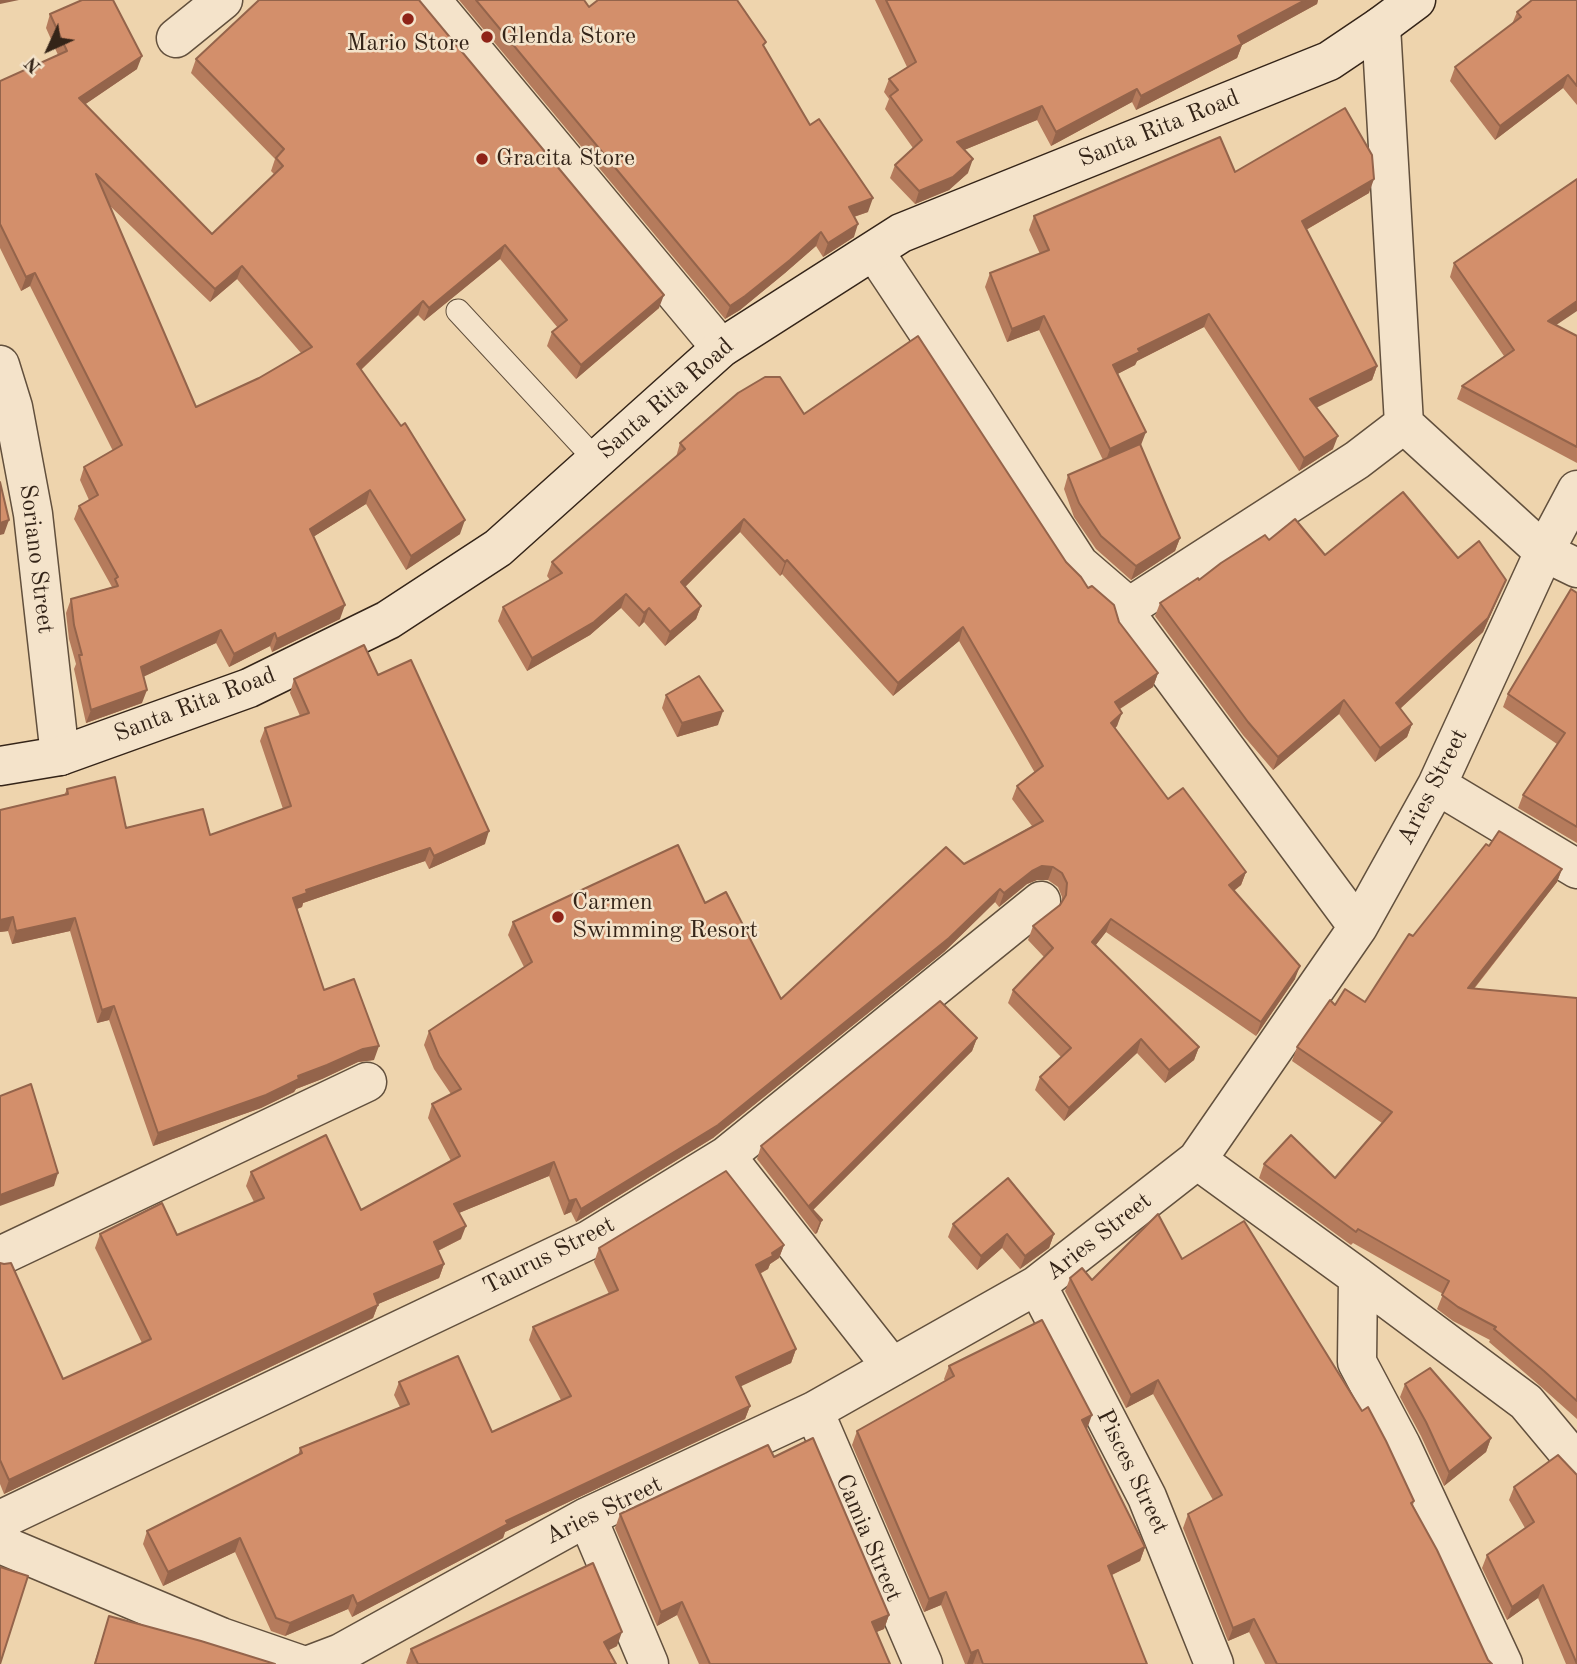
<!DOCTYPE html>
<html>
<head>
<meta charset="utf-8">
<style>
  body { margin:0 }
  #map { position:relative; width:1577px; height:1664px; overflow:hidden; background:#eed4ad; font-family:"Old Standard TT",serif }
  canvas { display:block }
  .north { position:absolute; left:14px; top:14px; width:70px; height:70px; -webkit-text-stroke:5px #f4e3ca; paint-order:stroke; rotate:225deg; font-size:19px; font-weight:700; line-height:28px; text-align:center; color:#342418 }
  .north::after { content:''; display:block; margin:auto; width:24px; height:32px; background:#342418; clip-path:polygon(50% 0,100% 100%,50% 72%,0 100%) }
</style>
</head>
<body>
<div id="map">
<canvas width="1577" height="1664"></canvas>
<div class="north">N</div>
</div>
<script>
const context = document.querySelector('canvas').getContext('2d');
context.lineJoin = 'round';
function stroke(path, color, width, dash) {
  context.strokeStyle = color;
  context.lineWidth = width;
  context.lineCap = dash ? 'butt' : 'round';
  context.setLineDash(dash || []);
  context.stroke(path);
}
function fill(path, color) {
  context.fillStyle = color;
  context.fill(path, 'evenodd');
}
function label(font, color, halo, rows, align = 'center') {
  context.font = font + ' "Old Standard TT",serif';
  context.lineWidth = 5;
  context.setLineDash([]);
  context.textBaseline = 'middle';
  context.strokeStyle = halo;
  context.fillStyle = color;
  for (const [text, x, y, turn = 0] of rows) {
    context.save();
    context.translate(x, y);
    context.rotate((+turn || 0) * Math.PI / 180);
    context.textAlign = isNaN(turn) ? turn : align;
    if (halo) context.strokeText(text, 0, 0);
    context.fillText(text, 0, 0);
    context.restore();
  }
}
const lane = new Path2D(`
  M458,311l138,149`);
const street = new Path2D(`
  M431,0l290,348
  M1381,26l23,398 140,128 33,16
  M176,38l47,-38
  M874,251l99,149 106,164 50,43
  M0,365l13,42 20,107 27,242
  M1437,785l140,84
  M1358,927l-226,-305 -3,-15 228,-147 47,-36
  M726,1156l166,211
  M1197,1160l161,117 168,125 51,61
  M0,1256l367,-174
  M1358,1277l-1,85 44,83 102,219
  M1037,1285l110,212 67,167
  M814,1411l109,253
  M587,1517l62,147
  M0,1520l589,-280 137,-84 315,-255
  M0,1544l221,93 78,27
  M312,1664l29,-11 246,-136 227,-106 223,-126 160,-125 161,-233 79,-142 107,-233 33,-62`);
const secondary = new Path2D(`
  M0,766l60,-10 189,-68 139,-68 110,-72 223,-200 180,-115 428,-172 52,-35 35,-26`);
stroke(lane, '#62503d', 25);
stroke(street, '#62503d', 41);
stroke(secondary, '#342418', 41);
stroke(lane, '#f4e3ca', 23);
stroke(street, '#f4e3ca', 38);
stroke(secondary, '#f4e3ca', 38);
fill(new Path2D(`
  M459,0h125l5,7 175,41 46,77 58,87 -14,5v20l-31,20 -7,-11 -31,27 -45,37 -15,9z
  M875,0h443l-1,4 -75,41 -5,13 -101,52 -4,-8 -81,44 -14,-26 -73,30 4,23 -19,17 -34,14 -25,-26 5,-13 18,-17 -28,-39 4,-10 -5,-7 5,-13 18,-12z
  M1577,0v105l-14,-17 -68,52 -45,-59 5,-14 57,-43 5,-12z
  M50,14l87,55 -52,35 127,130 62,-60 -3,-3 4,-12 -84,-86 5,-14 463,249 -83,71 -29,-33 5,-14 6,-4 -58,-69 -76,62 -6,-6 -57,55 99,164 -54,36 -40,-66 -53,33 27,82 -68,33 -2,-6 -41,21 -13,-24 -73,34 -1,26 -56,20 -12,-54 2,-5 -7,-25 -3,-26 5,-14 41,-12 -38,-68 5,-13 10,-6 -9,-20 4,-13 29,-16 -83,-165 -9,5 -21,-43v-167l58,-26 -12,-27zM109,205l101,97 27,-23 64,74 -42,25 -63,29z
  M1235,172l134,21 -63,37 71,136 -5,14 -56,27 17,42 -34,22 -95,-144 -67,34 -2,4 -18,9 23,72 40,92 -5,13 -44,29 -35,-31 -22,-32 -10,-28 4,-14 35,-15 -64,-130 -32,12 -22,-55 5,-14 50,-19 -11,-24 5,-14z
  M1454,263l102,62 21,11v127l-120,-64 5,-13 42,-30 -54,-79z
  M804,414l262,148 53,60 39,51 -5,14 -33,22 -3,17 -2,2 53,71 78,73 -5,13 -7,6 61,88 -39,57 -150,-104 -11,14 104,101 -5,13 -29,23 -28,-30 -73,68 -29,-31 5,-13 21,-20 -53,-54 5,-13 31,-33 -16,-17 5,-14 27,-21 2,-4v-4l-4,-10 -10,-7h-11l-10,4 -28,23 -4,-5 -51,50 -231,186 -137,84 -5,-10 -7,3 -15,-39 -90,37 2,26 -23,12 6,13 -5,14 -61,26 -5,14 -369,176 -4,-10v-221l63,116 79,-36 -47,-95 5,-14 77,1 77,-33 -8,-16 5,-14 110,38 90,-49 -23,-43 4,-14 19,-10 -17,-25 -10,-24 5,-14 95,-64 -16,-32 5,-13 192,-19 76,96 183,-135 68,-38 -20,-27 5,-13 18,-13 -76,-132 -66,55 -111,-122 -2,2 -40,-44 -55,55 16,19 -5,13 -31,27 -21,-24 -5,5 -18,-19 -31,27 -63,36 -29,-50 5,-14 47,-27 -3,-4 5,-14 124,-105 4,-14z
  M1269,540l56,15 133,3 48,22 -23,52 -83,77 12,15 -5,13 -32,25 -36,-48 -66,56 -30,-35 -88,-119 5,-13z
  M1577,593v250l-59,-35 5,-13 34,-51 -54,-37 5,-13z
  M378,675l107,169 -56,25 -4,-8 -122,42 -1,4 -5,2 27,81 50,70 -16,2 -36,17 -26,10 -2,3 -33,16 -108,38 -44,-126 -12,3 -27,-92 -58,13 -4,-13 -8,1 67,-143 59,39 84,7 73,-26 -23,-68 5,-13 35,-12 -10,-23 4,-14z
  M666,695l52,30 -41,12 -15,-29z
  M1489,846l73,23 -5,13 -83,107 103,9v421l-38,-34 -50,-43 1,-2 -37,-19 -16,-12 6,-15 -90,-51 -2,2 -92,-67 5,-14 71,14 47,-55 -90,-62 5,-14 38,-42 30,-3 48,-66z
  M977,1038l-5,13 -159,159 9,10 -5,13 -2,1 -58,-75 4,-13z
  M953,1224l101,10 -5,14 -29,21 -18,-21 -25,22 -29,-33z
  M784,1245l-5,13 -9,6 -2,5 -8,5 36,75 -5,14 -51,23 10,20 -5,13 -240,113 -2,6 -151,79 -4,-8 -63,27 -14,-5 -36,-79 -72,34 -20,-42 4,-13 151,-75 2,-8 100,-41 -6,-12 5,-13 93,50 69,-32 -32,-60 4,-13 76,-33 -15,-32 5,-14z
  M1182,1259l232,242 -1,4 75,155 4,4h-227l-16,-32 -21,9 -45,-113 5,-14 25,-14 -60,-106 -27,14 -61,-117 5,-13 22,2z
  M949,1366l138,63 58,118 -5,14 -28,14 35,89h-182l-24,-59 -17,7 -72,-167 5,-14 88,-50 -1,-2z
  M1405,1384l86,54 -5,14 -42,34 -23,-50 -21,-39z
  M774,1457l115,158 -5,14 -8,3 14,32h-191l-22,-49 -20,11 -42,-98 5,-14z
  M1577,1475v189h-11l-28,-66 -31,22 -25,-52 5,-13 38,-27 -16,-28 5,-13z
  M109,1616l166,48h-181z
  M617,1646l-8,4 7,14h-209l-1,-1 5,-14z`), '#b57b5c');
fill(new Path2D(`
  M0,0h19l-19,4z
  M1305,0h13l-1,4 -75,41 -5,13 -101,52 5,-14 97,-60z
  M142,56l-5,13 -63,43 5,-14z
  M1568,75l-5,13 -68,52 5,-14z
  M1137,89l-5,13 -81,44 5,-14z
  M1042,106l-5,14 -85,35 5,-13z
  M973,159l-5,14 -19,17 -34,14 4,-13z
  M1374,179l-5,14 -72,42 5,-14z
  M873,198l-5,14 -24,8 5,-13z
  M858,224l-4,13 -31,20 5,-14z
  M821,232l-5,14 -31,27 -45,37 -15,9 5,-13z
  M505,245l-5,14 -76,62 5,-13z
  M242,266l-5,13 -27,23 5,-13z
  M35,273l-5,13 -9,5 5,-14z
  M664,295l-5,13 -83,71 5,-14z
  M423,301l-5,14 -66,63 5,-14z
  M1577,301v10l-34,23 5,-13z
  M1209,314l-5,13 -67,34 -2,4 -27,14 5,-14 25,-16z
  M1044,316l-5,14 -32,12 5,-13z
  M1377,366l-5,14 -66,33 4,-14z
  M1146,432l-5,13 -36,18 5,-14z
  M1338,436l-5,13 -34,22 5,-13z
  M370,490l-4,14 -61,38 5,-13z
  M744,519l-4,13 -64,64 5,-14z
  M9,520l-5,14 -4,1v-12z
  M465,520l-5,14 -54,36 5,-14z
  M1180,538l-5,13 -44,29 5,-14z
  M787,560l-5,14 -2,2 5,-14z
  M1506,580l-23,52 -92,85 5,-14z
  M626,594l-5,14 -31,27 -63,36 5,-13z
  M345,605l-5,14 -68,33 5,-13z
  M701,606l-5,13 -31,27 5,-14z
  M649,608l-5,14 -5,5 5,-14z
  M963,627l-4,14 -66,55 5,-13z
  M221,630l-5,13 -80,37 5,-13z
  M275,633l-5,13 -41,21 5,-13z
  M1158,673l-5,14 -43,28 5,-13z
  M147,690l-5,13 -56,20 5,-13z
  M1344,700l-5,14 -66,56 5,-13z
  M723,711l-5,14 -41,12 5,-14z
  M1122,713l-5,13 -11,11 5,-14z
  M1412,724l-5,13 -32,25 5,-14z
  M489,831l-4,13 -56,25 5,-13z
  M430,848l-5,13 -122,42 -1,4 -14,5 5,-14 13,-8z
  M1042,866l11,1 -5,13h-11l-10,4 -28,23 5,-14 28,-22z
  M1562,869l-5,13 -94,120 5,-14z
  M1246,872l-5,13 -17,13 5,-13z
  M1000,889l-5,13 -51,50 -231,186 -137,84 5,-13z
  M13,917l-5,14 -8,1v-12z
  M75,918l-5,13 -58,13 4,-13z
  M1111,919l-5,13 -19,24 5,-14z
  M1300,966l-5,13 -39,57 5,-14z
  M114,1006l-5,14 -12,3 5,-13z
  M977,1038l-5,13 -160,160 -3,-5z
  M1141,1039l-4,14 -73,68 5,-13z
  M379,1046l-5,14 -16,2 -36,17 -26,10 -2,3 -33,16 -108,38 5,-13 140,-57 65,-27z
  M1199,1047l-5,13 -29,23 4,-13z
  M554,1162l-5,14 -100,41 5,-13z
  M58,1173l-4,13 -54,20v-11z
  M576,1199l-5,13 -7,3 5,-14z
  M822,1220l-5,13 -2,1 5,-13z
  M466,1226l-5,13 -32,16 5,-13z
  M1007,1234l-5,14 -25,22 4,-14z
  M1054,1234l-5,14 -29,21 5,-13z
  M784,1245l-5,13 -9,6 -2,5 -17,9 5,-13z
  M444,1264l-5,14 -70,30 5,-14z
  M378,1305l-5,13 -369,176 5,-14z
  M796,1349l-5,14 -60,28 5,-14z
  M1158,1380l-5,14 -27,14 5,-13z
  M750,1406l-5,13 -240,113 -2,6 -151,79 5,-13 149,-83z
  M1092,1415l-5,14 -5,-9z
  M1491,1438l-5,14 -42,34 5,-14z
  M240,1538l-5,14 -72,34 5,-14z
  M1145,1547l-5,14 -37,18 5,-13z
  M1543,1585l-5,13 -31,22 5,-13z
  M946,1592l-5,13 -17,7 5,-13z
  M353,1595l-5,14 -63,27 5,-13z
  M682,1602l-5,13 -20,11 4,-14z
  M889,1615l-5,14 -17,7 5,-14z
  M1254,1619l-5,13 -21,9 5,-13z
  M622,1632l-5,14 -18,9 5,-13z
  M978,1650l-5,14h-6l4,-11z`), '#94644b');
const building = new Path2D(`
  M82,0h31l29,56 -63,42 133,136 71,-68 -7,-8 8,-9 -88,-90 63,-59h160l245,295 -83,70 -29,-33 15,-12 -62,-75 -76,63 -6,-7 -66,63 44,62 4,-3 60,97 -54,36 -41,-66 -60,39 35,76 -68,34 -2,-6 -41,21 -13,-24 -80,37 6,23 -56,20 -12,-55h3l-8,-30 -3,-26 47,-13 -3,-7 3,-2 -39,-71 19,-11 -14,-28 38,-22 -87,-172 -9,4 -26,-53v-143l67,-30 -17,-37zM96,174l119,115 27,-23 70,81 -53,31 -63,29z
  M476,0h108l5,7 9,-7h139l29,42 -3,3 47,80 9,-6 54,79 -24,9 9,17 -30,19 -7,-11 -31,28 -45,36 -15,10z
  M886,0h419l-67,36 4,8 -101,52 -4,-7 -81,43 -14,-26 -85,36 16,17 -20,18 -34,14 -24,-26 27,-25 -32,-44 8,-6 -9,-11 27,-17z
  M1532,0h45v86l-9,-11 -68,51 -45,-59 66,-50 -4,-5z
  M1345,108l27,47 2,24 -72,42 75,145 -67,33 28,37 -34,22 -95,-144 -71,35 2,3 -27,13 33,67 -36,17 -66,-133 -32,13 -22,-56 59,-23 -15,-34 186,-79 15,35z
  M1577,179v122l-29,20 29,15v111l-115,-61 52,-36 -60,-87z
  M918,336l148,226 15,15 7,11 4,-2 22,19 5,17 39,51 -43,29 7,11 -11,10 57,76 15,-11 63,84 -17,13 71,81 -39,56 -150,-103 -19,23 107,105 -30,23 -28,-31 -72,69 -29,-31 31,-29 -58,-58 40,-42 -20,-22 27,-21 6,-10 1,-12 -5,-10 -9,-6 -11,-1 -10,5 -28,22 -4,-4 -51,49 -231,187 -137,84 -5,-10 -7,2 -15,-39 -100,42 12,22 -32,16 10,22 -70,30 4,11 -369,175 -9,-20v-197l4,1 7,-1 52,116 88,-40 -51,-105 62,-31 15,32 87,-37 -13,-26 75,-37 35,75 99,-54 -28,-52 29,-15 -22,-33 -10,-25 103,-69 -19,-40 165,-77 27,58 21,-11 55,107 165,-152 18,17 79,-43 -26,-35 26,-20 -80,-139 -65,56 -111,-123 -2,2 -41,-43 -63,63 20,24 -31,26 -21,-24 -5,5 -18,-19 -32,28 -62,36 -29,-51 59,-34 -10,-11 133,-113 -5,-6 58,-50 27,-16h15l24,37z
  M1140,444l40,94 -44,28 -35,-30 -22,-33 -11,-28z
  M0,482l9,38 -9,3z
  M1403,492l55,66 21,-17 27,39 -18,38 -92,85 16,21 -32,24 -36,-48 -66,57 -30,-35 -88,-119 38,-25 1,2 22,-17 44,-28 4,5 26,-21 30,36z
  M1571,589l6,4v234l-54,-32 42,-62 -57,-39z
  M364,645l14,30 33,-15 78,171 -55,25 -4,-8 -124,42 1,3 -14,5 31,92 30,-11 25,67 -16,3 -36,16 -29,11 1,3 -33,16 -108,38 -44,-127 -12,4 -27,-92 -59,13 -3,-14 -13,3v-110l68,-16 -1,-5 48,-12 11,51 77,-19 7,26 81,-29 -26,-78 44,-15 -15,-34z
  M699,676l24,35 -41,12 -16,-28z
  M1499,831l63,38 -94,119 109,10v403l-33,-30 -50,-42 2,-2 -38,-20 -16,-12 7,-14 -91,-52 -2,3 -92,-68 27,-29 44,43 57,-66 -95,-65 33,-47 5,5 10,-16 20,13 44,-68 4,2 73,-92 3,2z
  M940,1001l37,37 -168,168 13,14 -2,1 -59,-75z
  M31,1084l27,89 -58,22v-99z
  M726,1171l58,74 -12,8 1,3 -17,9 40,84 -60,28 14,29 -244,115 2,3 -151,80 -4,-9 -63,28 -14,-5 -36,-80 -72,34 -21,-41 155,-78 -2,-5 109,-44 -10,-22 59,-26 34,76 79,-36 -38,-69 85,-37 -19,-42z
  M1008,1178l46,56 -29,22 -18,-22 -26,22 -28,-32z
  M1158,1214l24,45 62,-38 118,190 6,-4 18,34 28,60 -3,2 26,47 51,110 4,4h-215l-23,-45 -21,9 -45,-114 34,-19 -64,-115 -27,15 -61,-117 12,-10 10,12z
  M1042,1320l50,95 -10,5 63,127 -37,19 39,98h-164l-5,-14 -7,3 -25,-61 -17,7 -72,-168 97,-55 -5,-10z
  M1430,1368l61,70 -42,34 -23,-50 -21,-38z
  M813,1438l76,177 -17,7 18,42h-180l-28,-62 -21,10 -41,-98 148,-69 6,12z
  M1558,1455l19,20v189l-34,-79 -31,22 -25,-52 47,-33 -20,-35z
  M593,1563l29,69 -18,10 12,22h-198l-7,-15z
  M0,1567l28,9 -28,88z
  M109,1616l92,25 74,23h-180z`);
fill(building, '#d38f6b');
stroke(building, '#94644b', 2);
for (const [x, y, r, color] of [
  [408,19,7,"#8f2418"],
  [487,37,7,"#8f2418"],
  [482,159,7,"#8f2418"],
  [558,917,7,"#8f2418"]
]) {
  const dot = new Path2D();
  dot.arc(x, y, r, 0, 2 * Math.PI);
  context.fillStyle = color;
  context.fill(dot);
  stroke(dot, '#f4e3ca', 2.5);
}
label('24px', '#342418', '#f4e3ca', [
  ["Glenda Store",501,37],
  ["Mario Store",408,44,"center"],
  ["Gracita Store",496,159],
  ["Carmen",572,903],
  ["Swimming Resort",572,931]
], 'left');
label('24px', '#342418', '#f4e3ca', [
  ["Santa Rita Road",1159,129,-22],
  ["Santa Rita Road",666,399,-41],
  ["Soriano Street",36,559,83],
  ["Santa Rita Road",195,705,-21],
  ["Aries Street",1433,787,-63],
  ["Aries Street",1099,1237,-38],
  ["Taurus Street",549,1256,-27],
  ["Pisces Street",1132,1472,64],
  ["Aries Street",604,1511,-26],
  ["Camia Street",868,1538,67]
]);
</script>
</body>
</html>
